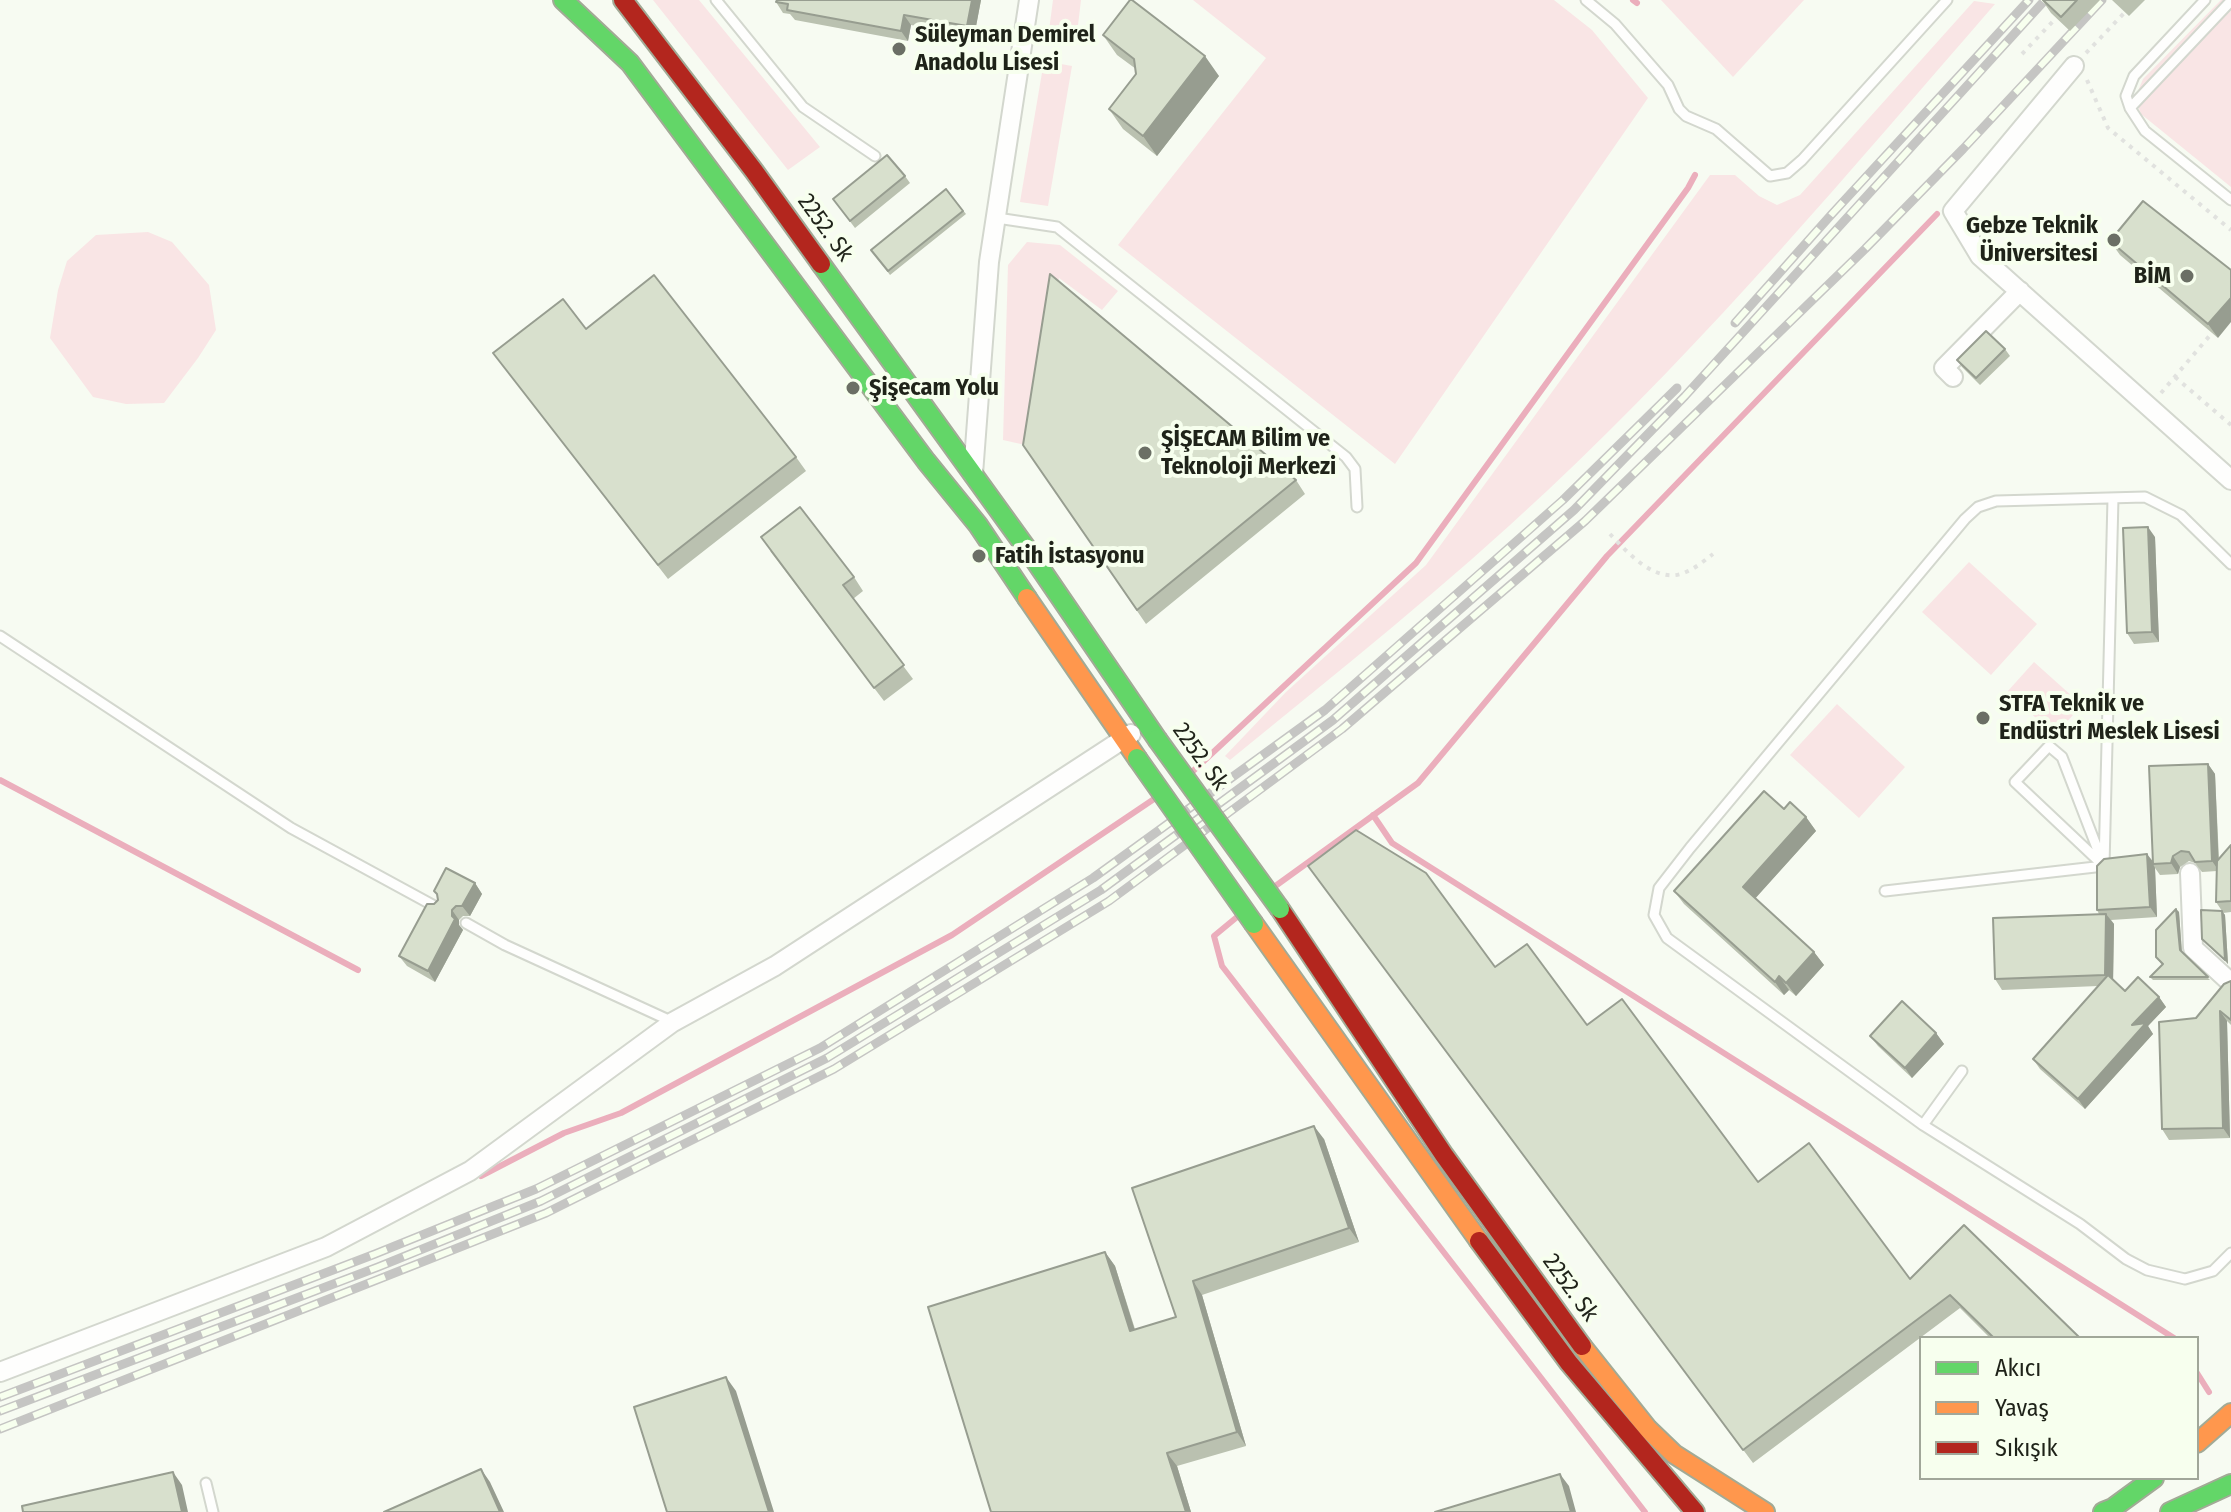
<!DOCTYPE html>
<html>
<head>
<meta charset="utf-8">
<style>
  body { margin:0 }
  #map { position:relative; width:2231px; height:1512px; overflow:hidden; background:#f7fbf2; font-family:"Fira Sans Condensed",sans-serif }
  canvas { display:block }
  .legend { position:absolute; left:1919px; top:1336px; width:280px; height:144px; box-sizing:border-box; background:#f7ffee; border:2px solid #a1a799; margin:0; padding:10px 14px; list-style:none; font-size:24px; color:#1f2319 }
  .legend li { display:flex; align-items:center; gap:16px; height:40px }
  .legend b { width:40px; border:2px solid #a1a799 }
</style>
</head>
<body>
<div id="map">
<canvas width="2231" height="1512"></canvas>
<ul class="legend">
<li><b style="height:10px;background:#63d668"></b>Akıcı</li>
<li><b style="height:10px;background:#ff974d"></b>Yavaş</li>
<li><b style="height:10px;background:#b3261e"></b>Sıkışık</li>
</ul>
</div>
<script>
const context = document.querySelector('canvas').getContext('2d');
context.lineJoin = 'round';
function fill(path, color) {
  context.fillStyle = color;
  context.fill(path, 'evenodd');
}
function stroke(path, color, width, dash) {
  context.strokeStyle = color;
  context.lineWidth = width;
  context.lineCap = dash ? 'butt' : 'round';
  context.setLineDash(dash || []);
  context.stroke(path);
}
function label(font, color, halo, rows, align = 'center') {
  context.font = font + ' "Fira Sans Condensed",sans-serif';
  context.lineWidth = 8;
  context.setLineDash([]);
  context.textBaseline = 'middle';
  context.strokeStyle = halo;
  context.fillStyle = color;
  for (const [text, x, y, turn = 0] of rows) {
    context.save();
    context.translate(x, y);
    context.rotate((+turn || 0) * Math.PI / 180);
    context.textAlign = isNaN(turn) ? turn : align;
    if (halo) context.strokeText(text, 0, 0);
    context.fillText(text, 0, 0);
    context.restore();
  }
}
fill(new Path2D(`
  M653,0h46l121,147 -32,23z
  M1053,0h28l-5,42 -28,-4z
  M1193,0h361l38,30 56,68 -253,366 -277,-219 148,-187z
  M1661,0h143l-71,77z
  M2221,0h10v187l-90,-73 -6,-16 8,-19z
  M1974,1l21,3c-144,166 -286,335 -447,486 -101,95 -210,182 -318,270l-5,-4 61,-64 140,-127 284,-390h25l24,21 18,9 23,-10z
  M1044,61l28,5 -24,140 -28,-4z
  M148,232l24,10 37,43 7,45 -18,28 -34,45 -38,1 -33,-7 -43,-59 8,-48 9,-29 29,-26z
  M1027,242l33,3 58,46 -16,19 -43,-32 -25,169 -31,-7 5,-175z
  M1969,562l68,62 -46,51 -69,-63z
  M2034,662l48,43 -27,30 -48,-43z
  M1837,704l68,63 -46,51 -69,-63z`), '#f9e5e5');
stroke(new Path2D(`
  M1633,0l4,3
  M1192,772l224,-209 272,-375 7,-13
  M0,780l358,190
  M1373,815l19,28 782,495
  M1274,887l144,-104 189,-227 330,-342
  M1237,917l-23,19 8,30 423,546
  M481,1176l83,-43 57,-20 331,-178 202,-136
  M2197,1373l12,19`), '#ebaebc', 6);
const lane = new Path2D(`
  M716,0l87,107 72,49
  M1586,0l29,24 53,61 11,24 7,7 30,13 54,47 17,-3 15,-13 145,-160
  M2205,0l-71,76 -8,20 4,12 15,23 86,69
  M2130,108l101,-107
  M997,218l60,9 289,230 9,12 2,38
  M2231,564l-50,-49 -36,-18 -149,4 -18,6 -13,12 -275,329 -31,40 -5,27 13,23 256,187 157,99 46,35 21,11 38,9 28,-8 18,-18
  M0,636l291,192 147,80
  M2049,746l13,11 42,109 -89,-84z
  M2104,866l9,-368
  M1885,891l219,-25
  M466,923l39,22 168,77
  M1923,1125l39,-54
  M206,1483l7,29`);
const street = new Path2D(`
  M2074,66l-121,145 27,45 251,224
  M1953,377l-9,-9 76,-77
  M973,474l16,-212 40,-262
  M2190,873l3,75 38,35
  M0,1372l326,-125 144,-76 203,-149 102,-56 356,-232`);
const fast = new Path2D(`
  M563,0l67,63 296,398 52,64 49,73
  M821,264l211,292 125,183
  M2103,1512l10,-4 41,-30
  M2170,1512l61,-28`);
const slow = new Path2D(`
  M1027,598l110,160
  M1254,924l225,317
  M1582,1346l66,83 26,25 91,58
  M2197,1443l34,-30`);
const jam = new Path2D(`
  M623,0l131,171 67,93
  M1280,909l164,246 138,191
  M1479,1241l90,122 126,149`);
stroke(lane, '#d3d7ce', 13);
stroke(street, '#d3d7ce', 22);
stroke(fast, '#a2aa96', 22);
stroke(slow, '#a2aa96', 22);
stroke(jam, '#a2aa96', 22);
stroke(new Path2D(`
  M2086,53l41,-43
  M2022,54l36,-38
  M2087,80l21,48 123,102
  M2175,377l56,48
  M2161,393l51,-60
  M1610,534c18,19 47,52 76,38 10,-4 19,-12 27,-18`), '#e1e2df', 4, [4, 6]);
stroke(lane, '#fefefd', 9);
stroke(street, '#fefefd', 18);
stroke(fast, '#63d668', 18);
stroke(slow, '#ff974d', 18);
stroke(jam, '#b3261e', 18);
const rail = new Path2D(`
  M1735,323l96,-108 198,-215
  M0,1397l375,-143 161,-65 284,-141 273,-170 232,-168 238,-210 114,-112
  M0,1411l378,-144 163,-66 286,-143 274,-168 232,-170 241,-210 111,-114 360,-396
  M0,1429l546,-216 288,-144 275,-168 233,-172 243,-208 280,-272 98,-100 139,-149`);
stroke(rail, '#c5c5c3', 9);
stroke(rail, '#f7ffee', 6, [18]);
const fastBridge = new Path2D(`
  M1157,739l123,170
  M1137,758l117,166`);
stroke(fastBridge, '#a2aa96', 22, []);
stroke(fastBridge, '#63d668', 18);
fill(new Path2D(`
  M777,0h204l-7,37 -63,-12 -3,16 -113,-21 -5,-6 -7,-1 -7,-11z
  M2042,0h58l-30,31 -19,-18z
  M2112,0h33l-16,16z
  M1103,35l116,41 -62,80 -34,-27 -14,-20 27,-35v-5l-19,-14z
  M905,176l5,7 -55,45 -22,-29z
  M946,189l20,25 -76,61 -19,-25z
  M2143,201l75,137 -98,-83 -10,-14z
  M586,329l210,128 10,14 -138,108 -175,-226z
  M2005,349l5,7 -30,29 -18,-18 -5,-7z
  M1023,445l273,35 9,14 -159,130z
  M2155,537l4,105 -25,2 -7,-11z
  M770,551l84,26 9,14 -10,8 60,80 -29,22z
  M2208,764l7,10 4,85 12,-14v67l-8,1 2,2 3,49 -26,-25 20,-28 -6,-9 1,-31 -15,1 -7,-9 -6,-2 -9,6 -2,7 -18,1 -5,-7 2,49 -46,3 3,4 -1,55 12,12 34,6 7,10 -18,19 5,8 -68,75 -45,-40 -7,-10 65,-73 -96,4 -7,-11 104,-65 -2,-4 55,-49z
  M1784,809l22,8 10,14 -61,67 59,54 10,13 -28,31 -7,-6 -5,5 -100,-91 -10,-13z
  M1318,880l177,87 92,58 171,157 152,97 170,59h-90l-30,-30 -207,155z
  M475,883l7,11 -12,22h-7l-4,4v5l4,5 -28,52 -28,-16 -8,-10 39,-56v-4l-4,-5z
  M2176,909l3,3 3,40 28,28h-57l-3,-3 12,-12 -6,-8z
  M2231,981v44l-4,-4 3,117 -61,2 -7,-11 34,-111z
  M1936,1033l8,11 -32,34 -34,-32 -8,-10z
  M1324,1139l35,103 -157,53 44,151 -69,20 14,46h-200l114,-260 10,14 20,63 41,-12 -44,-129z`), '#bac1b0');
fill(new Path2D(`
  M972,0h9l-7,37 -7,-11z
  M904,15l7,10 -3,16 -7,-10z
  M1205,56l14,20 -62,80 -14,-20z
  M2231,298v24l-13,16 -10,-14z
  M2148,527l7,10 4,105 -7,-10z
  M2208,764l7,10 4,97 -7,-10z
  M1806,817l10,14 -63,70 -10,-14z
  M2147,854l8,10h-2l2,4 2,49 -7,-10z
  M2173,856l7,11 -2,7 -7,-11z
  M475,883l7,11 -12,22 -8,-10z
  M2176,909l3,3 3,42 -2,-4z
  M452,910l7,10v5l4,5 -28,52 -7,-11 24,-55z
  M2222,911l3,4 3,49 -3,-4z
  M2106,914l8,10 -1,62 -8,-11z
  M1814,952l10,13 -28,31 -10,-13z
  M1779,976l10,14 -5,5 -9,-13z
  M2159,997l7,10 -18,19 5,8 -68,75 -7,-10 54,-74z
  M2220,1011l7,10 3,117 -7,-10z
  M1936,1033l8,11 -32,34 -7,-10z
  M1314,1126l10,13 35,103 -10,-14z
  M1105,1252l10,14 24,78 -9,-13z
  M1193,1281l9,14 44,151 -9,-14z
  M726,1377l10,14 38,121h-5z
  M1167,1453l10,13 14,46h-5z
  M481,1469l9,13 14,30h-4z
  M173,1472l9,13 6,27h-6z
  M1560,1474l9,12 7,26h-5z`), '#979d90');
const building = new Path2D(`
  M777,0h195l-5,26 -63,-11 -3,16 -114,-21 1,-6 -12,-2z
  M1130,0h2l73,56 -62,80 -34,-27 27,-35 -2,-15 -31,-24z
  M2043,0h34l-16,17z
  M887,155l18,21 -55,45 -17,-22z
  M946,189l17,22 -75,60 -17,-21z
  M2143,201l88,69v28l-23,26 -98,-83z
  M1050,274l246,206 -159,130 -114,-165z
  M654,275l142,182 -138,108 -165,-212 70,-54 23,30z
  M1986,331l19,18 -29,29 -19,-18z
  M800,507l54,70 -11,8 61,80 -30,23 -113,-151z
  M2148,527l4,105 -25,1 -4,-105z
  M2208,764l4,97 -17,1 -6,-10 -8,-1 -8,5 -2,7 -18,1 -4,-98z
  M1764,791l20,18 6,-7 16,15 -63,70 71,65 -28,31 -7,-7 -4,6 -101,-91z
  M1356,830l70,43 69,94 32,-23 60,81 35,-26 136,183 51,-39 101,136 54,-54 116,113h-86l-44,-43 -207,155 -435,-584z
  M2231,845v56l-15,1 1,-41z
  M2147,854l3,53 -53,3v-44l7,-7z
  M446,868l29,15 -13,23h-6l-4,4v6l3,3 -27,52 -29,-15 28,-52h7l4,-4 -1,-6 -3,-3z
  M2176,909l4,41 28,27h-58l13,-13 -7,-7v-27z
  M2201,910l21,1 3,49 -23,-21z
  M2106,914l-1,61 -110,4 -2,-61z
  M2108,975l17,16 13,-14 21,20 -27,28 14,-2 -68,76 -45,-40z
  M2231,981v39l-11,-9 3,117 -61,1 -3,-107 37,-4 28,-34z
  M1902,1001l34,32 -31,35 -35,-32z
  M1314,1126l35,102 -156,53 44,151 -70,21 19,59h-195l-63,-205 177,-55 25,79 46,-14 -44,-129z
  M726,1377l43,135h-102l-33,-105z
  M481,1469l19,43h-116z
  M173,1472l9,40h-159l-1,-6z
  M1560,1474l11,38h-136z`);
fill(building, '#d8e0cd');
stroke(building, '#979d90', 2);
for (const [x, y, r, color] of [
  [899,49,8,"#6b6f65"],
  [2114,240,8,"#6b6f65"],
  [2187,276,8,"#6b6f65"],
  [853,388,8,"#6b6f65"],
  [1145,453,8,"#6b6f65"],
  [979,556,8,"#6b6f65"],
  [1983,718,8,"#6b6f65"]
]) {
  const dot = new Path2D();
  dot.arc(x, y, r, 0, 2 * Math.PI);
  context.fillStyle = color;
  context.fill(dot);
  stroke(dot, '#f7ffee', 3);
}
label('bold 24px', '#1f2319', '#f7ffee', [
  ["Süleyman Demirel",915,35],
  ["Anadolu Lisesi",915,63],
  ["Gebze Teknik",2098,226,"right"],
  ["Üniversitesi",2098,254,"right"],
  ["BİM",2171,276,"right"],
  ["Şişecam Yolu",869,388],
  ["ŞİŞECAM Bilim ve",1161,439],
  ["Teknoloji Merkezi",1161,467],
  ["Fatih İstasyonu",995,556],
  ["STFA Teknik ve",1999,704],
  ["Endüstri Meslek Lisesi",1999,732]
], 'left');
label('24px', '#1f2319', '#f7ffee', [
  ["2252. Sk",825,228,54],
  ["2252. Sk",1200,757,54],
  ["2252. Sk",1570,1288,54]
]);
</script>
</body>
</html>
